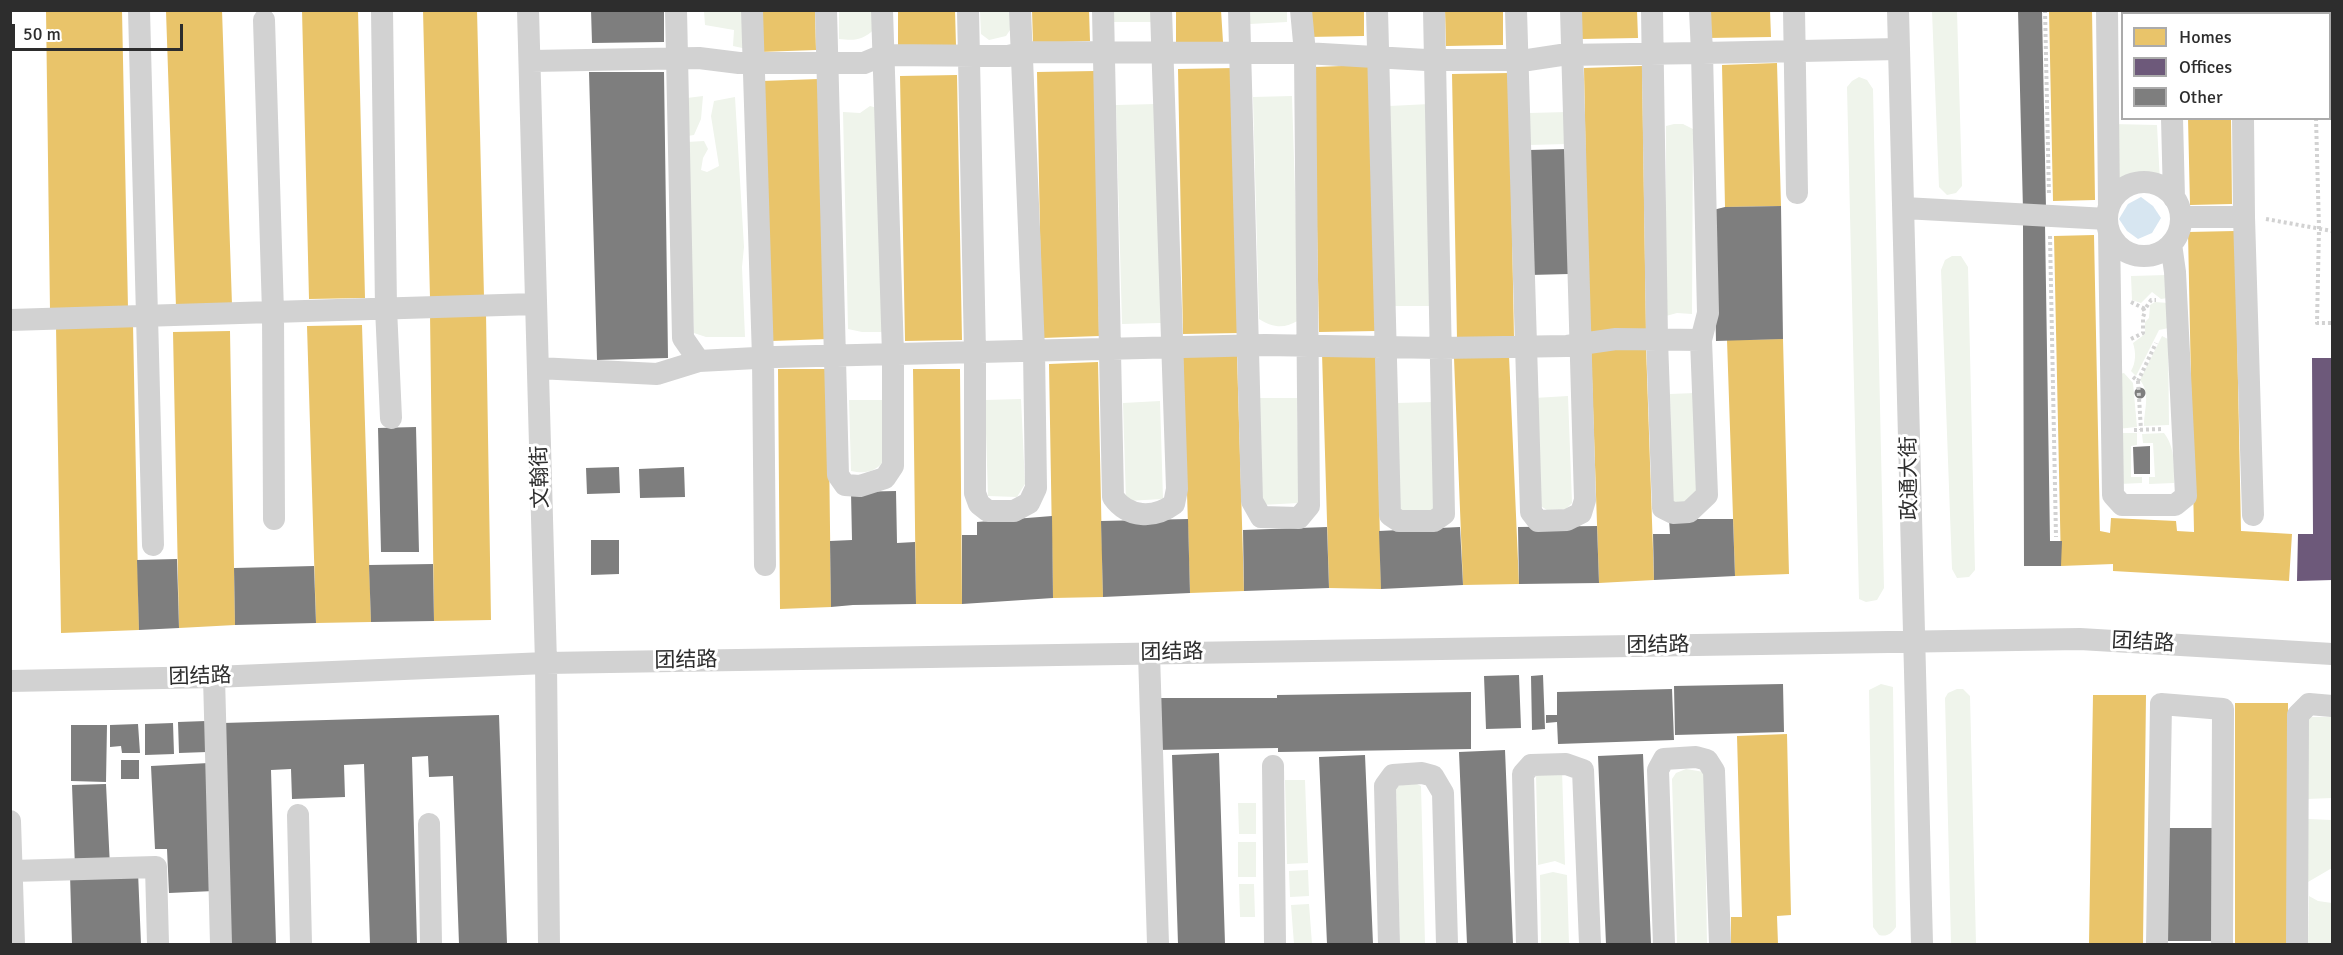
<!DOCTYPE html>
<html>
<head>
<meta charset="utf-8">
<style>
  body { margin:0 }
  #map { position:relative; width:2343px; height:955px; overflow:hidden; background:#fff; font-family:Signika,sans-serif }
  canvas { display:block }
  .frame { position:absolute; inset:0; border:12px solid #2d2d2d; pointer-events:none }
  .legend { position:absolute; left:2121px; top:12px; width:210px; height:108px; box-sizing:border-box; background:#fff; border:2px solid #ababab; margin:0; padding:8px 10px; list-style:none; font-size:18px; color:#2d2d2d }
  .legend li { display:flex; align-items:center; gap:12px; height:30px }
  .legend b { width:30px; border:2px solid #ababab }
  .scale { position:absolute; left:12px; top:24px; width:171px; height:27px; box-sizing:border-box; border:3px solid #2d2d2d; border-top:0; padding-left:8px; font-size:18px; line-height:21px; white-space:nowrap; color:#2d2d2d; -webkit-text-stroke:4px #fff; paint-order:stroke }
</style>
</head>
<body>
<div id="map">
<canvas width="2343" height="955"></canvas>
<div class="frame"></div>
<ul class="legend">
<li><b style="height:16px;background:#e9c46a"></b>Homes</li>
<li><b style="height:16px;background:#6d597a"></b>Offices</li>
<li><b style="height:16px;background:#7e7e7e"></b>Other</li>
</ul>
<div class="scale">50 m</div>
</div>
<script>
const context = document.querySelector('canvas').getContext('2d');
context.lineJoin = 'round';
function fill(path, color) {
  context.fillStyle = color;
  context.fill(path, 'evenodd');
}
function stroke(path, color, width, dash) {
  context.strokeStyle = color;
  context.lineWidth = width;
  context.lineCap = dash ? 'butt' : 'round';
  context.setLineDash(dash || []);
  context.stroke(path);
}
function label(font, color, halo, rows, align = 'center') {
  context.font = font + ' Signika,"Noto Sans SC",sans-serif';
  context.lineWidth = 6;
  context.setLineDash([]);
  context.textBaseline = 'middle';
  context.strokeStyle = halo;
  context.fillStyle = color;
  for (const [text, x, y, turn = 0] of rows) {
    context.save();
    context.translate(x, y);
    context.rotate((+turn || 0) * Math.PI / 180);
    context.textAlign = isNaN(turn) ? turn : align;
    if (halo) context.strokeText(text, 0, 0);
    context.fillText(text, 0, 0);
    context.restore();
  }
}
fill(new Path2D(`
  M704,11h41l2,38 -14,-3 1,-16 -29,-5z
  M839,11h35l1,18c-13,11 -19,12 -36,10z
  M980,11h32v16l-6,9 -17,4 -8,-6z
  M1111,11h41v11h-40z
  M1250,11h37v11l-37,2z
  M1932,11h25l5,175 -6,7 -9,2 -8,-8z
  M1859,77l8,3 6,9 11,499 -7,12 -11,2 -7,-3 -12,-512 5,-6z
  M703,96l-2,23 -7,16 -7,1v-38z
  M1292,96l7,224c-15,9 -25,8 -40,-1l-6,-222z
  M735,97l9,150 -2,20 3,70h-39l-12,-4 -7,-191 17,-1 4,8 -5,9 -2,12 6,2 12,-6 -8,-50 3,-15z
  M1156,104l5,219 -39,1 -6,-219z
  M1430,104l2,202h-39l-4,-200z
  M870,106l7,2 5,224h-20l-14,-3 -5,-217 17,1z
  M1567,112v32l-38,1v-32z
  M1674,124h9l10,5 -1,185 -15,-1 -11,3v-190z
  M2113,124l44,1 3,57c-18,-7 -30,-5 -46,5z
  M1952,256h9l7,11 7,303 -6,7 -12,1 -5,-9 -11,-299 4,-10z
  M2167,275l1,23 -7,1 -9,-7 -11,11 -9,-3 -1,-24z
  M2155,302l13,1 1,25 -10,2 -23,46 -5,-5c5,-8 5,-19 2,-28l12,-9v-12l4,-4 1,-13z
  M2162,336l6,3 1,86 -25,1c0,-17 7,-32 -4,-46z
  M2124,373l9,10 4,44 -20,2 2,-55z
  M1695,393l5,95 -9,13 -19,4 -2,-111z
  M1568,396l4,107 -6,6 -19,1 -8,-5 -5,-107z
  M1259,398h38l2,105 -38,2z
  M1021,399l4,85 -8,13 -29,-1 -3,-96z
  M849,400h35l1,60c-10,12 -19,14 -34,11z
  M1160,401l3,98 -37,2 -3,-98z
  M1434,402l2,109 -37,1 -3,-109z
  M2118,433h19v12l-6,1v31h11v6l-23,1z
  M2164,433c11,14 10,32 10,50l-25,1v-7h6l-2,-34h-10l-1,-9z
  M1881,684l12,3 3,240c-5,7 -9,10 -17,8l-6,-8 -4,-237z
  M1957,689h6l7,7 6,248h-25l-6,-246 3,-5z
  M2306,717h26v81l-25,1z
  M1686,769l18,3 3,172h-30l-5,-165 4,-6z
  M1562,770l3,95 -10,-4 -17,4 -2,-91z
  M1285,780h20l3,83 -21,1z
  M1415,783l6,3 4,158h-25l-4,-158z
  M1238,803h18v31h-17z
  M2308,819l24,1v48l-24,14z
  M1238,842h18v35h-18z
  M1308,870l1,26 -19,1 -1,-26z
  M1553,872l14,3 2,69h-28l-1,-69z
  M1239,884h15l1,33h-15z
  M2309,896l9,5 14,2v41h-24z
  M1309,904l3,40h-18l-3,-39z`), '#eff4eb');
fill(new Path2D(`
  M2141,197l12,9 8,12 -9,15 -14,6 -11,-8 -8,-12 9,-15z`), '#d7e6f1');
fill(new Path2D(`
  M46,10h76l6,299 -78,2z
  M222,10l10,295 -56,2 -10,-296z
  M302,10h56l7,288 -56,1z
  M423,10h54l7,287 -54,1z
  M758,10h57l1,40 -57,2z
  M898,10h57l1,36 -58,1z
  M1032,10h57l1,31 -57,2z
  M1176,10h45l2,32 -47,2z
  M1306,10h58v26l-57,1z
  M1445,10h58v35l-57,1z
  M1580,10h57l1,28 -57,1z
  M1706,10h64l1,27 -64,1z
  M2049,10h43l3,190 -42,1z
  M2185,10h44v4h-44z
  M1777,63l4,143 -56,1 -3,-142z
  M1371,65l5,266 -57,1 -5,-265z
  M1642,66l4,266 -57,1 -5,-265z
  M1235,68l5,265 -57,1 -5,-265z
  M1095,71l4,265 -57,2 -5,-266z
  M1509,73l5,265 -57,1 -5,-265z
  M957,75l5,265 -57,1 -5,-265z
  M819,79l9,260 -57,2 -9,-260z
  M2188,118h43l1,86 -42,1z
  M2235,231l6,300 51,3 -3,47 -176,-10v-7l-52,2 -7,-330 40,-1 6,296 10,2 1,-15 65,3 1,10 17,1 -6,-300z
  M430,313h56l5,307 -57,1z
  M133,324l6,306 -78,3 -5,-307z
  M362,325l9,297 -55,1 -9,-297z
  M230,331l5,294 -56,3 -6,-296z
  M1783,339l6,235 -54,2 -8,-236z
  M1646,346l8,234 -55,3 -8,-236z
  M1376,351l5,238 -52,-1 -7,-235z
  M1237,355l7,236 -54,2 -7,-236z
  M1509,355l10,229 -56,1 -9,-227z
  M1098,362l5,235 -50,1 -4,-234z
  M778,369h50l3,238 -51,2z
  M913,369h47l2,235h-46z
  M2093,695h53l-3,249h-54z
  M2235,703h53l-1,241h-52z
  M1787,734l4,181 -14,1 1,28h-47v-27h11l-5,-181z`), '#e9c46a');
fill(new Path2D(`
  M2312,358h20v222l-35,1 1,-47h15z`), '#6d597a');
fill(new Path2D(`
  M591,10h73v32l-72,1z
  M2018,10h24l4,199 -23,1z
  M589,72h75l4,286 -71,2z
  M1568,149l1,125 -39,1 -1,-125z
  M1781,206l2,133 -67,2 -3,-131 12,-3z
  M2045,224l5,317h12l-1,25h-37l-1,-341z
  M2134.5 393a5.5 5.5 0 1 1 11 0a5.5 5.5 0 1 1-11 0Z
  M416,427l3,125h-38l-3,-124z
  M2150,446v28h-16l-1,-27z
  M619,467l1,26 -33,1 -1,-26z
  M684,467l1,30 -45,1 -1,-29z
  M896,491l1,52 18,-1 1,62 -63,1 -22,2 -1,-66 22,-1 -1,-48z
  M1052,516l1,82 -91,6v-69h15v-13z
  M1188,519l2,74 -87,4 -2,-76z
  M1669,519h64l2,57 -81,4 -1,-46h17z
  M1597,526l2,57 -80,1 -1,-57z
  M1327,527l2,61 -85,3 -1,-61z
  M1460,527l3,58 -82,4 -2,-58z
  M591,540h28v34l-28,1z
  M177,559l2,69 -40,2 -2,-70z
  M433,564l1,57 -63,1 -2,-57z
  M314,566l2,57 -81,2 -1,-57z
  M1519,675l2,53 -35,1 -2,-53z
  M1543,675l2,54 -13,1 -1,-54z
  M1783,684l1,48 -109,3 -1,-49z
  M1672,689l2,51 -116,4 -1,-22 -11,1v-8h11v-23z
  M1471,692v57l-193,3v-4l-123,2 -1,-52h123v-3z
  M499,715l8,229h-48l-6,-168 -24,1 -1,-21 -16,1 5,187h-47l-6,-180 -20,1 1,32 -53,2 -1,-30 -20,1 5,174h-46l-7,-221z
  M206,721l1,31 -28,1 -1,-31z
  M173,723l1,31 -29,1v-31z
  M138,724l2,29h-18l-1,-7 -11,1v-22z
  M71,725h36l-1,57 -35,-1z
  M1505,750l8,194h-46l-8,-192z
  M1219,753l6,191h-47l-6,-189z
  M1643,754l8,190h-45l-8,-188z
  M1365,755l8,189h-46l-8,-187z
  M121,760h18v19h-18z
  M209,763l5,128 -45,2 -2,-44h-12l-4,-83z
  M106,784l4,83 -35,1 -3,-83z
  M2163,828h53l-1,113h-52z
  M138,872l3,72h-69l-2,-70z`), '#7e7e7e');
stroke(new Path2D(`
  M2045,10l4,186
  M2314,10v4
  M2318,14l1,-4
  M2316,118l3,110 -2,95h15
  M2266,219l66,12
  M2050,236l6,301
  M2131,302l14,7 6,-9h5
  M2131,339l12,-6v-16l2,-5 -2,-4
  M2133,377l5,4 18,-38
  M2138,381l3,49
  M2134,430l28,-1`), '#d2d2d2', 4, [3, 3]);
stroke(new Path2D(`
  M139,10l14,535
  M382,10l4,298 5,110
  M528,10l18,653 3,281
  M676,10l7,328 16,23
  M752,10l11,348 2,207
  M826,10l12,465 7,10 15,1 25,-8 8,-12v-112l-11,-344
  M968,10l7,342v141l4,11 9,7h26l15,-8 7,-15 -2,-138 -14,-340
  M1103,10l10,487c15,21 41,22 61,7l3,-15 -16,-479
  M1239,10l13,491 9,16 38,1 10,-12 -4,-453 -4,-43
  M1377,10l13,505 9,6h35l10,-7 -10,-504
  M1516,10l15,502 7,9 29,-1 14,-7 4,-13 -14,-490
  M1652,10l5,330 6,168 10,5 16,-1 18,-17 -6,-155
  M1794,10l3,183
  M1898,10l24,934
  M2107,10l2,197
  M2168,10v4
  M2241,10v4
  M264,20l9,292 1,207
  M531,61l168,-3 40,5h125l19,-8 125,1 18,-4 279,1 121,7h102l33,-5 141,-2 -2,-43
  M2172,118l2,80
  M2107 219a37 37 0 1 1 74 0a37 37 0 1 1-74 0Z
  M1904,208l203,11
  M2181,217h63l-1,-99
  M2244,217l9,298
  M2109,231l4,264 9,10h53l11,-9 -11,-224 -4,-28
  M10,320l525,-16
  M538,368l119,6 42,-13 76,-4 490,-12 176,3 126,-2 49,-7 85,1 7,-27 -6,-260 197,-4
  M1149,654l9,290
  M214,677l7,267
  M10,681l204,-4 332,-14 1534,-24 252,15
  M1273,766l2,178
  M298,815l3,129
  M10,821l4,123
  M429,824l2,120
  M12,871l144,-4 2,77
  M1389,944l-4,-158 8,-11 29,-2 11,3 10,17 4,151
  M1527,944l-4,-170 8,-9 35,-1 17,6 7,174
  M1664,944l-6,-174 6,-11 32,-2 11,3 7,11 6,173
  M2157,944l4,-240 62,5 -1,235
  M2297,944l1,-229 11,-11 23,2`), '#d2d2d2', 22);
label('21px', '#2d2d2d', '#fff', [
  ["文翰街",541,477,-92],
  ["政通大街",1910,478,-91],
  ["团结路",2143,643,3],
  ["团结路",1658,646,-1],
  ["团结路",1172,653,-1],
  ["团结路",686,661,-1],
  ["团结路",200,677,-2]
]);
</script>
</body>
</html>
